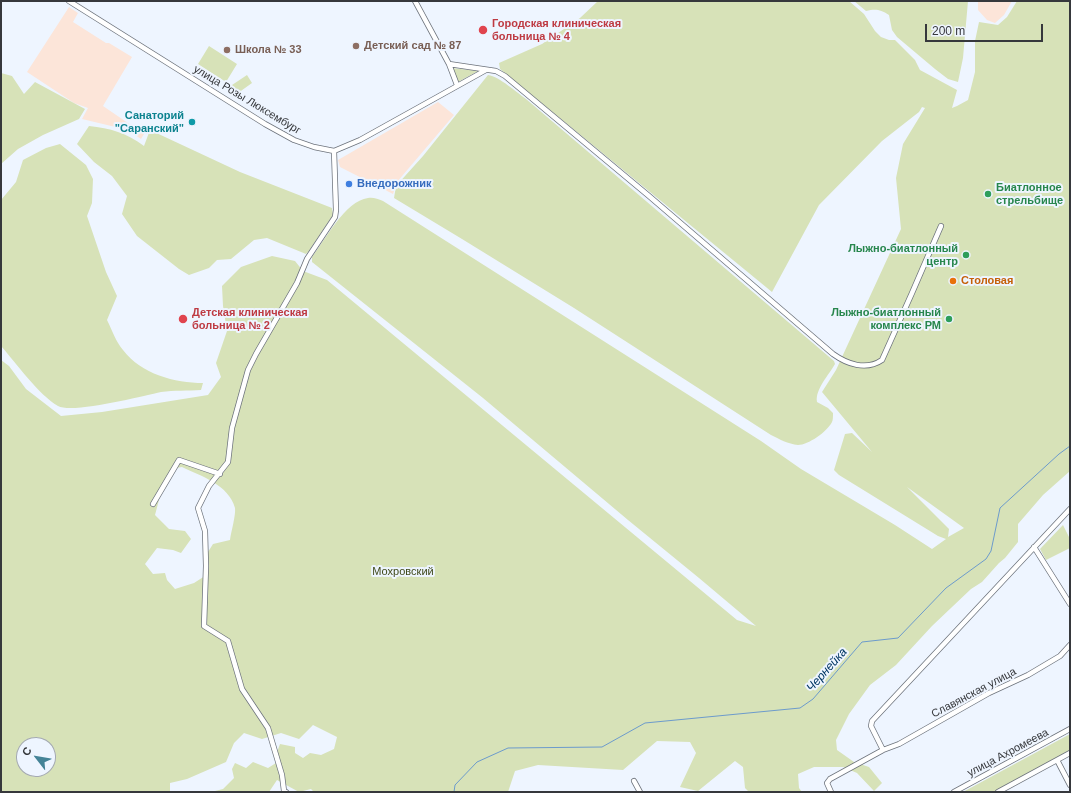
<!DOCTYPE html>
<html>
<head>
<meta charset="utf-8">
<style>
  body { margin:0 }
  #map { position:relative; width:1071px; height:793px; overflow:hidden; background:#eef5ff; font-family:Helvetica,sans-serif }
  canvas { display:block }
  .frame { position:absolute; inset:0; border:2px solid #36383c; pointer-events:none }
  .north { position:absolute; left:16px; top:737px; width:40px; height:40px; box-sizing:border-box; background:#eef5ff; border:1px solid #a4a9b1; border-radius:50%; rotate:301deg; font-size:11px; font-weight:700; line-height:16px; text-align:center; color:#36383c }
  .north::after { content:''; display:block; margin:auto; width:14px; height:18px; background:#448397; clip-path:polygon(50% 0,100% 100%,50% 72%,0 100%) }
  .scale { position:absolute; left:925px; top:24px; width:118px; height:18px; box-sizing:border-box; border:2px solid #36383c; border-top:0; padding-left:5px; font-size:12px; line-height:14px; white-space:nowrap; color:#36383c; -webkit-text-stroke:3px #eef5ff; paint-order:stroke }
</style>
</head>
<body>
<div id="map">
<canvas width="1071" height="793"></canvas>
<div class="frame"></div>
<div class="north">С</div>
<div class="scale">200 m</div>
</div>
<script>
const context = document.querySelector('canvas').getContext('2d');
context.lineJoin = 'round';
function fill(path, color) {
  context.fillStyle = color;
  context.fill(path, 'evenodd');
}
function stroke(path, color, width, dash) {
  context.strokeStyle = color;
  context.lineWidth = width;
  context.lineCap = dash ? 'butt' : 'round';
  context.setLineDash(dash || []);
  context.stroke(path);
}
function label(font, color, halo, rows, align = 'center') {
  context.font = font + ' Helvetica,sans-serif';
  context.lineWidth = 4;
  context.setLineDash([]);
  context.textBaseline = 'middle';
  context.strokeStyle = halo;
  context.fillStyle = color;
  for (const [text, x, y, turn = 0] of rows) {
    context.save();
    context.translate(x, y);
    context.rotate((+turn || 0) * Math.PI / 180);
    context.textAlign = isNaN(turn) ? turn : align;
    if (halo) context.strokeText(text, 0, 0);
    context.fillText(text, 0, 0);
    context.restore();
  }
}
fill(new Path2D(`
  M978,1h34l-8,14 -9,8 -8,-3 -9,-10z
  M69,7l9,6 -5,9 33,21h3l23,14 -29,49 41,28 -3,5 -13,-9 -46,-11 6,-11 -14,-5 -47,-31z
  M438,102l16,13 -57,67 -4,12 -53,-27 -2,-7z`), '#fce5d9');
fill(new Path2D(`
  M598,1h251l15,13 11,17 6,6 8,3h6l20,20 5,10 37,20 -5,18 5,-2 11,-6 7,-28v-31l4,-19 19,3 9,-8 10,-16h53v470l-27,24 -25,29v18l-13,16 -6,5 -17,19 -11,7 -39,37 -36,39 -26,20 -21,29 -13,26 1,10 17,12 15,5 13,16 -8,8 -17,-18 -14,-6h-29l-16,7 1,14 3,4h-53l-4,-4 -2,-21 -8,-6 -37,30 -18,-4 16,-34 -6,-11 -33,-1 -34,29 -85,-5 -23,6 -7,21h-194l-3,-3 -12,3 -22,-12 -8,12h-58l12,-3 11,-11 -2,-9 3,-6 11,5 7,-6 15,6 8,-5 1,-11 3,-8 15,3v6l8,5 7,-5 11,2 13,-6 3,-12 -24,-12 -14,14 -18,-6 -19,6 -18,-6 -10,10 -8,19 -39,17 -17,4v9h-169v-432l8,6 17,23 35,27 41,-4 106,-17 13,-18 -5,-14 11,-32 -4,-25 -1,-20 19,-19 31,-11 23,5 8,10 24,9 410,340 19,6 -57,-48 -71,-58 -145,-122 -171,-136v-5c13,-17 33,-56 56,-59 5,-1 10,1 15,3l378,240 40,28 94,56 37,24 14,-10 -8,-3 -99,-61 -5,-5 11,-36 7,-1 20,19 -50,-60 14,-22 65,-141 -5,-51 7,-34 22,-36 -3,-1 -3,5 -37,29 -63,64 -47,87 -272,-223 -1,-6 43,-19 38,-26zM182,467c19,9 47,18 53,41 1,7 -4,24 -5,32l-17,4 -5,8v22l-14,9 -19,6 -8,-9 -2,-7 -12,1 -8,-10 12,-16 16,2 8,3 10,-14 -6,-8 -16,-2 -14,-14 5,-19 16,-28zM907,487l57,41 -16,9 1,-8zM24,745h24v24h-24z
  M854,1h114l-5,57 -5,24 -10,-3 -13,-10 -38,-32 -5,-7 -3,-15c-9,-6 -14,-6 -23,-4z
  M209,46l28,18 -11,18 -28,-18z
  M452,68l26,3 -20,11z
  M1,73l11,3 12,18 11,-12 50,27 -6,10 -36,16 -25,14 -17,15z
  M247,75l5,8 -14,10 -6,-8z
  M488,75c12,2 28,17 38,24l308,262 1,3c-6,11 -20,25 -18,38l11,6 5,5c0,3 0,7 -1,9 -5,10 -24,23 -34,23 -10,-1 -19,-6 -27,-10l-197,-127 -112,-69 -68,-41 2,-12 27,-30z
  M89,126c21,2 38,7 55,20l6,-16 90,42 92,36 1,7 -24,36 -3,3 -39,-16 -13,2 -23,19 -14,1 -8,8 -20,7 -10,-6 -42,-33 -15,-22 5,-18 -15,-20 -18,-14 -17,-18z
  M60,144l26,21 7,14 -1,24 -5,13 19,56 11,24 -10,24c5,10 9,22 16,30 18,24 52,33 80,33l-2,7c-13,1 -27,0 -40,2 -19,4 -88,22 -103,14 -19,-11 -42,-43 -57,-60v-32l1,-2 -1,-4v-108l15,-18 7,-22 23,-12z
  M1063,525l7,14v9l-24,12 -6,-11z
  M1070,734v20l-72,38h-35z`), '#d7e2b8');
stroke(new Path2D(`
  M454,792l1,-7 22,-23 31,-14 94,-1 43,-24 155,-15 13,-9 49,-57 36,-4 48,-50 40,-29 5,-8 9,-43 59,-54 11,-8`), '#6c9bcc', 1);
const minor = new Path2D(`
  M69,1l196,123 29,16 20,7 20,4 26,-11 126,-70
  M415,1l34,63 8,21
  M449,64l47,7 9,5 144,120 184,158c14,10 33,17 49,6l30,-67 29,-67
  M153,504l26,-44 41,14
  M1034,547l36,57
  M883,750l16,-6 90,-51 39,-18 32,-19 10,-11
  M1057,760l13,25
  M634,781l6,11
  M286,792l-2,-1 -2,-16 -14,-47 -26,-39 -14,-48 -24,-15 2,-60 -1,-35 -7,-23 11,-22 19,-24 4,-34 16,-58 8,-16 41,-71 10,-24 28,-42 1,-7 -2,-59
  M831,792l-4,-9 3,-4 53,-29 -12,-24 1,-5 198,-212
  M954,792l116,-63
  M998,792l72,-39`);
stroke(minor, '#6d737c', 6);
stroke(minor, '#fff', 4.5);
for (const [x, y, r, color] of [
  [483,30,5,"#e0444e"],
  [356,46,4,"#8d6e63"],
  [227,50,4,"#8d6e63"],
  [192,122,4,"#0f9aa8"],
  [349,184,4,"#3f7fe0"],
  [988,194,4,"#2e9e5b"],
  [966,255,4,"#2e9e5b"],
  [953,281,4,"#e8710a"],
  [183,319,5,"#e0444e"],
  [949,319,4,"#2e9e5b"]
]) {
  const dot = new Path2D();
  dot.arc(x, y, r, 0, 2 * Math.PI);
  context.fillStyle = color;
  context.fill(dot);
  stroke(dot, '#eef5ff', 1.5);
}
label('bold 11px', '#be3a42', '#eef5ff', [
  ["Городская клиническая",492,24],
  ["больница № 4",492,37],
  ["Детская клиническая",192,313],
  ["больница № 2",192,326]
], 'left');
label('bold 11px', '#785e54', '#eef5ff', [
  ["Детский сад № 87",364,46],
  ["Школа № 33",235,50]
], 'left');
label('11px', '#36383c', '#eef5ff', [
  ["улица Розы Люксембург",247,100,31],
  ["Славянская улица",974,693,-28],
  ["улица Ахромеева",1008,753,-28]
]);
label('bold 11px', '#0d838f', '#eef5ff', [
  ["Санаторий",184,116],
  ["\"Саранский\"",184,129]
], 'right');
label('bold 11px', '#366cbe', '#eef5ff', [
  ["Внедорожник",357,184]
], 'left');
label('bold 11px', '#27864d', '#eef5ff', [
  ["Биатлонное",996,188,"left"],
  ["стрельбище",996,201,"left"],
  ["Лыжно-биатлонный",958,249],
  ["центр",958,262],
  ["Лыжно-биатлонный",941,313],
  ["комплекс РМ",941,326]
], 'right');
label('bold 11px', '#c56008', '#eef5ff', [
  ["Столовая",961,281]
], 'left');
label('11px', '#3e4818', '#eef5ff', [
  ["Мохровский",403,572]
]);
label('italic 12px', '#003663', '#eef5ff', [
  ["Чернейка",827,670,-48]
]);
</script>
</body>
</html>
